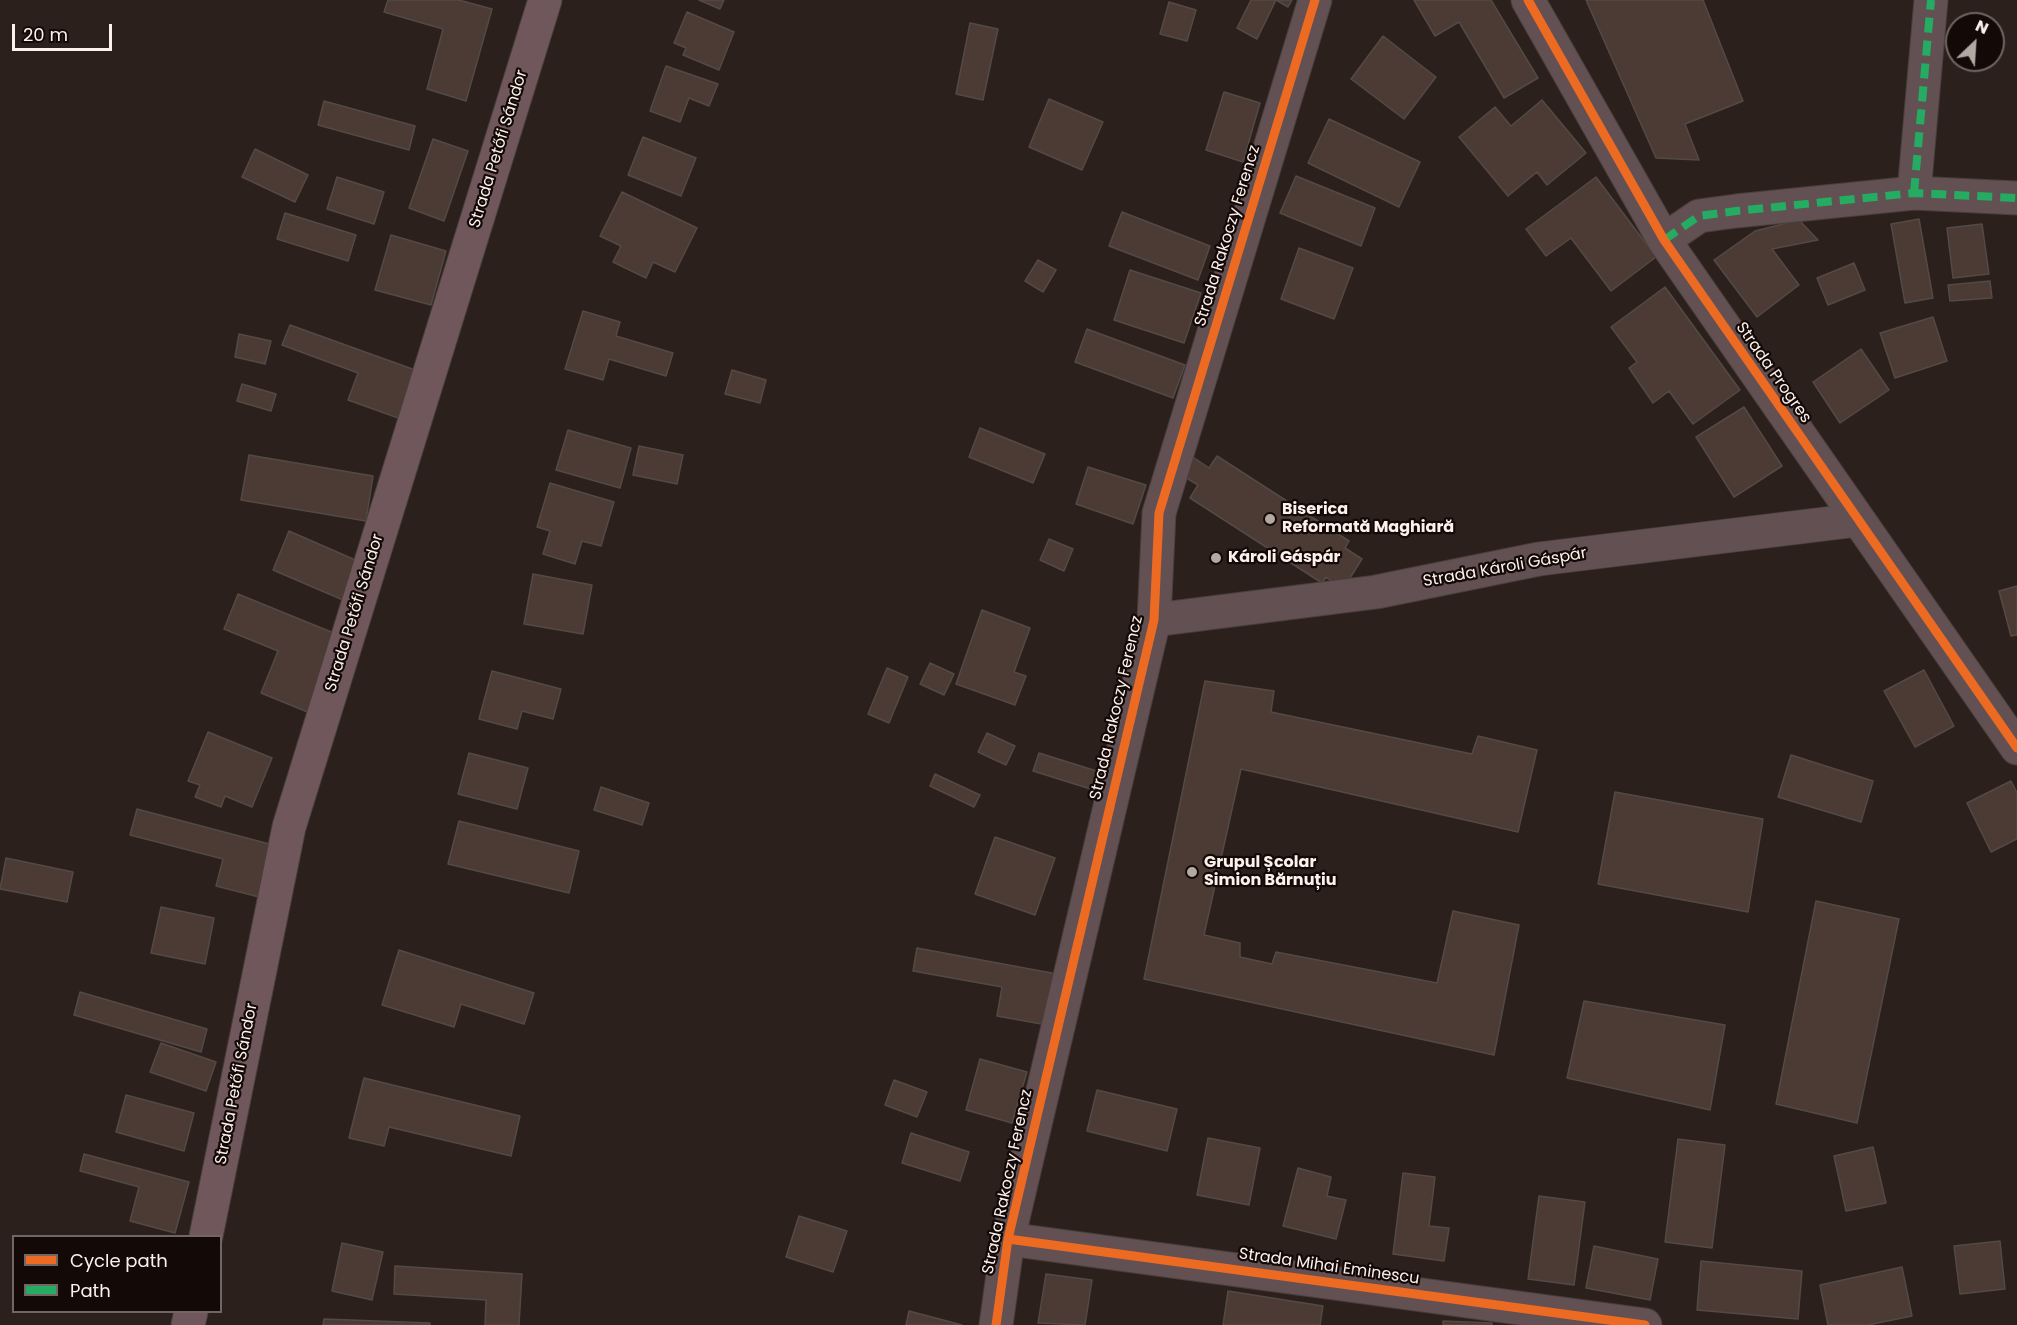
<!DOCTYPE html>
<html>
<head>
<meta charset="utf-8">
<style>
  body { margin:0 }
  #map { position:relative; width:2017px; height:1325px; overflow:hidden; background:#2b201b; font-family:Poppins,sans-serif }
  canvas { display:block }
  .legend { position:absolute; left:12px; top:1235px; width:210px; height:78px; box-sizing:border-box; background:#130906; border:2px solid #716662; margin:0; padding:8px 10px; list-style:none; font-size:18px; color:#fdf1ec }
  .legend li { display:flex; align-items:center; gap:12px; height:30px }
  .legend b { width:30px; border:2px solid #716662 }
  .north { position:absolute; left:1945px; top:12px; width:60px; height:60px; box-sizing:border-box; background:#130906; border:2px solid #716662; border-radius:50%; rotate:25deg; font-size:16px; font-weight:700; line-height:24px; text-align:center; color:#fdf1ec }
  .north::after { content:''; display:block; margin:auto; width:21px; height:27px; background:#b4a8a3; clip-path:polygon(50% 0,100% 100%,50% 72%,0 100%) }
  .scale { position:absolute; left:12px; top:24px; width:100px; height:27px; box-sizing:border-box; border:3px solid #fdf1ec; border-top:0; padding-left:8px; font-size:18px; line-height:21px; white-space:nowrap; color:#fdf1ec; -webkit-text-stroke:4px #130906; paint-order:stroke }
</style>
</head>
<body>
<div id="map">
<canvas width="2017" height="1325"></canvas>
<ul class="legend">
<li><b style="height:8px;background:#ed6a23"></b>Cycle path</li>
<li><b style="height:8px;background:#26ab63"></b>Path</li>
</ul>
<div class="north">N</div>
<div class="scale">20 m</div>
</div>
<script>
const context = document.querySelector('canvas').getContext('2d');
context.lineJoin = 'round';
function fill(path, color) {
  context.fillStyle = color;
  context.fill(path, 'evenodd');
}
function stroke(path, color, width, dash) {
  context.strokeStyle = color;
  context.lineWidth = width;
  context.lineCap = dash ? 'butt' : 'round';
  context.setLineDash(dash || []);
  context.stroke(path);
}
function label(font, color, halo, rows, align = 'center') {
  context.font = font + ' Poppins,sans-serif';
  context.lineWidth = 4.5;
  context.setLineDash([]);
  context.textBaseline = 'middle';
  context.strokeStyle = halo;
  context.fillStyle = color;
  for (const [text, x, y, turn = 0] of rows) {
    context.save();
    context.translate(x, y);
    context.rotate((+turn || 0) * Math.PI / 180);
    context.textAlign = isNaN(turn) ? turn : align;
    if (halo) context.strokeText(text, 0, 0);
    context.fillText(text, 0, 0);
    context.restore();
  }
}
const building = new Path2D(`
  M388,0h71l33,9 -26,92 -39,-12 16,-60 -59,-17z
  M699,0h25l-4,9z
  M1251,0h41l-4,7 -12,-7 -19,39 -20,-11z
  M1414,0h77l47,78 -34,20 -45,-76 -24,14z
  M1586,0h117l40,101 -58,23 14,36 -43,-2z
  M1169,2l27,8 -9,31 -27,-7z
  M687,12l47,20 -15,38 -36,-15 3,-7 -12,-5z
  M970,23l28,6 -15,71 -27,-6z
  M1383,36l53,41 -32,42 -53,-40z
  M666,66l52,18 -9,22 -20,-8 -9,24 -30,-11z
  M1224,92l36,11 -17,59 -37,-12z
  M1049,99l54,23 -21,48 -53,-23z
  M1542,100l44,53 -39,32 -10,-13 -29,24 -49,-59 36,-30 16,19z
  M324,101l91,25 -6,24 -91,-25z
  M1329,119l91,43 -21,45 -91,-44z
  M643,137l53,21 -15,38 -53,-21z
  M433,139l35,12 -24,70 -35,-13z
  M255,149l53,26 -13,27 -53,-25z
  M1296,176l79,32 -14,38 -81,-33z
  M337,177l47,15 -10,32 -47,-15z
  M1596,177l60,80 -45,34 -40,-53 -25,18 -20,-27z
  M622,192l75,36 -22,44 -22,-10 -7,16 -33,-16 8,-16 -21,-10z
  M1122,212l88,34 -12,34 -89,-34z
  M285,213l71,22 -8,26 -71,-22z
  M1919,219l14,79 -28,5 -14,-79z
  M1799,220l19,20 -46,9 27,36 -42,32 -43,-57 41,-29z
  M1982,224l7,50 -36,4 -6,-50z
  M391,235l55,16 -15,54 -56,-15z
  M1299,248l54,20 -19,51 -53,-20z
  M1038,260l18,10 -13,22 -18,-11z
  M1854,263l11,27 -37,15 -11,-27z
  M1130,270l71,23 -17,50 -70,-23z
  M1990,281l2,17 -42,3 -2,-16z
  M1665,287l75,103 -47,34 -24,-33 -16,12 -24,-35 8,-6 -26,-35z
  M583,311l37,11 -4,14 57,17 -7,23 -57,-17 -6,21 -38,-11z
  M1933,317l14,44 -52,17 -15,-45z
  M290,325l128,46 -17,48 -53,-19 10,-27 -76,-28z
  M1087,329l98,36 -12,33 -98,-36z
  M239,334l32,7 -6,23 -30,-7z
  M1861,349l28,41 -49,33 -27,-41z
  M732,370l34,10 -6,23 -35,-9z
  M242,384l34,10 -5,17 -34,-10z
  M1744,407l38,59 -48,31 -38,-60z
  M980,428l65,26 -12,29 -64,-26z
  M568,430l63,18 -11,40 -64,-18z
  M639,446l44,9 -6,29 -44,-9z
  M249,455l124,21 -7,45 -125,-21z
  M1190,455l19,13 8,-12 132,85 -4,7 17,11 -19,30 -17,-12 -4,6 -132,-85 8,-13 -20,-12z
  M1088,467l58,18 -13,39 -57,-20z
  M550,483l64,19 -13,44 -19,-5 -7,23 -32,-10 7,-23 -13,-4z
  M289,531l71,31 -17,38 -70,-30z
  M1049,539l24,10 -9,22 -24,-11z
  M533,574l59,11 -9,49 -59,-10z
  M2017,586v49l-6,1 -12,-45z
  M238,594l108,44 -31,77 -54,-22 17,-42 -54,-22z
  M982,610l48,18 -16,44 12,4 -11,29 -59,-21z
  M930,663l24,11 -10,21 -24,-11z
  M887,668l21,9 -19,46 -21,-9z
  M1924,670l30,56 -39,21 -31,-56z
  M492,671l69,18 -8,30 -31,-8 -5,18 -38,-10z
  M1205,681l69,10 -3,21 201,42 6,-18 59,14 -19,82 -277,-63 -37,166 36,8v14l32,7 4,-12 161,31 16,-72 66,14 -25,130 -350,-76z
  M208,732l64,26 -20,49 -27,-11 -4,11 -26,-10 5,-12 -12,-4z
  M987,733l28,13 -9,19 -28,-13z
  M469,753l59,15 -11,41 -59,-15z
  M1039,753l64,20 -6,18 -64,-20z
  M1791,755l82,26 -12,41 -83,-25z
  M935,774l45,21 -6,12 -44,-21z
  M2011,781l6,12v46l-26,13 -24,-49z
  M601,787l48,16 -7,22 -48,-15z
  M1615,792l148,27 -15,93 -150,-28z
  M137,809l140,37 -14,52 -47,-12 7,-27 -93,-24z
  M459,821l120,30 -10,42 -121,-29z
  M995,837l60,21 -20,57 -60,-21z
  M6,858l67,14 -6,30 -67,-13z
  M1816,901l83,18 -42,204 -81,-19z
  M161,907l53,11 -9,46 -54,-11z
  M917,948l140,26 -10,51 -50,-9 5,-29 -89,-16z
  M399,950l135,43 -10,31 -63,-20 -7,23 -72,-22z
  M80,992l127,37 -6,23 -127,-37z
  M1584,1001l141,24 -15,85 -143,-32z
  M161,1043l55,19 -10,29 -56,-19z
  M980,1059l47,13 -15,51 -46,-13z
  M364,1078l156,38 -9,40 -122,-29 -5,19 -35,-8z
  M894,1080l33,12 -10,25 -32,-12z
  M1097,1090l80,19 -10,42 -80,-20z
  M126,1095l68,18 -10,38 -68,-19z
  M911,1133l58,19 -9,29 -58,-18z
  M1208,1138l52,10 -11,57 -52,-10z
  M1678,1139l47,6 -13,103 -47,-6z
  M1873,1147l13,56 -40,8 -12,-55z
  M84,1154l105,28 -14,51 -45,-12 9,-34 -59,-16z
  M1298,1168l33,9 -4,19 19,4 -10,39 -53,-13z
  M1403,1173l32,4 -6,49 20,2 -5,33 -51,-7z
  M1539,1196l46,6 -11,83 -46,-6z
  M799,1216l48,15 -14,41 -47,-15z
  M2000,1241l5,48 -45,5 -6,-48z
  M342,1243l41,9 -11,48 -40,-9z
  M1594,1246l64,13 -8,41 -64,-12z
  M1701,1261l101,10 -4,48 -101,-9z
  M395,1266l127,8 -3,51h-34l1,-25 -92,-6z
  M1902,1267l10,49 -44,9h-40l-8,-40z
  M1046,1274l46,6 -7,45 -47,-2z
  M1228,1291l95,15 -3,19h-97z
  M909,1311l53,14h-56z
  M324,1319l106,4v2h-107z
  M1443,1321l49,2v2h-49z`);
fill(building, '#4b3b34');
stroke(building, '#534a46', 1.5);
const minor = new Path2D(`
  M1528,0l136,240 353,508
  M1914,193l17,-193
  M1664,240l35,-24 37,-5 178,-18 103,5
  M1154,620l222,-28 163,-33 318,-39
  M1008,1239l637,86
  M996,1325l12,-86 146,-619 5,-107 156,-513`);
const major = new Path2D(`
  M206,1236l83,-409 256,-827
  M188,1325l3,-13`);
stroke(minor, '#473e3a', 35);
stroke(major, '#473e3a', 35);
stroke(minor, '#625053', 33);
stroke(major, '#6f575c', 33);
stroke(new Path2D(`
  M1914,193l17,-193
  M1664,240l35,-24 37,-5 178,-18 103,5`), '#26ab63', 8, [15, 8]);
stroke(new Path2D(`
  M1528,0l136,240 353,508
  M1008,1239l637,86
  M996,1325l12,-86 146,-619 5,-107 156,-513`), '#ed6a23', 9);
for (const [x, y, r, color] of [
  [1270,519,6,"#b4a8a3"],
  [1216,558,6,"#b4a8a3"],
  [1192,872,6,"#b4a8a3"]
]) {
  const dot = new Path2D();
  dot.arc(x, y, r, 0, 2 * Math.PI);
  context.fillStyle = color;
  context.fill(dot);
  stroke(dot, '#130906', 2);
}
label('16px', '#fdf1ec', '#130906', [
  ["Strada Petőfi Sándor",499,149,-73],
  ["Strada Rakoczy Ferencz",1228,236,-73],
  ["Strada Progres",1773,373,55],
  ["Strada Károli Gáspár",1505,568,-10],
  ["Strada Petőfi Sándor",355,613,-73],
  ["Strada Rakoczy Ferencz",1117,708,-77],
  ["Strada Petőfi Sándor",237,1084,-79],
  ["Strada Rakoczy Ferencz",1008,1182,-78],
  ["Strada Mihai Eminescu",1329,1267,8]
]);
label('bold 16px', '#fdf1ec', '#130906', [
  ["Biserica",1282,510],
  ["Reformată Maghiară",1282,528],
  ["Károli Gáspár",1228,558],
  ["Grupul Școlar",1204,863],
  ["Simion Bărnuțiu",1204,881]
], 'left');
</script>
</body>
</html>
